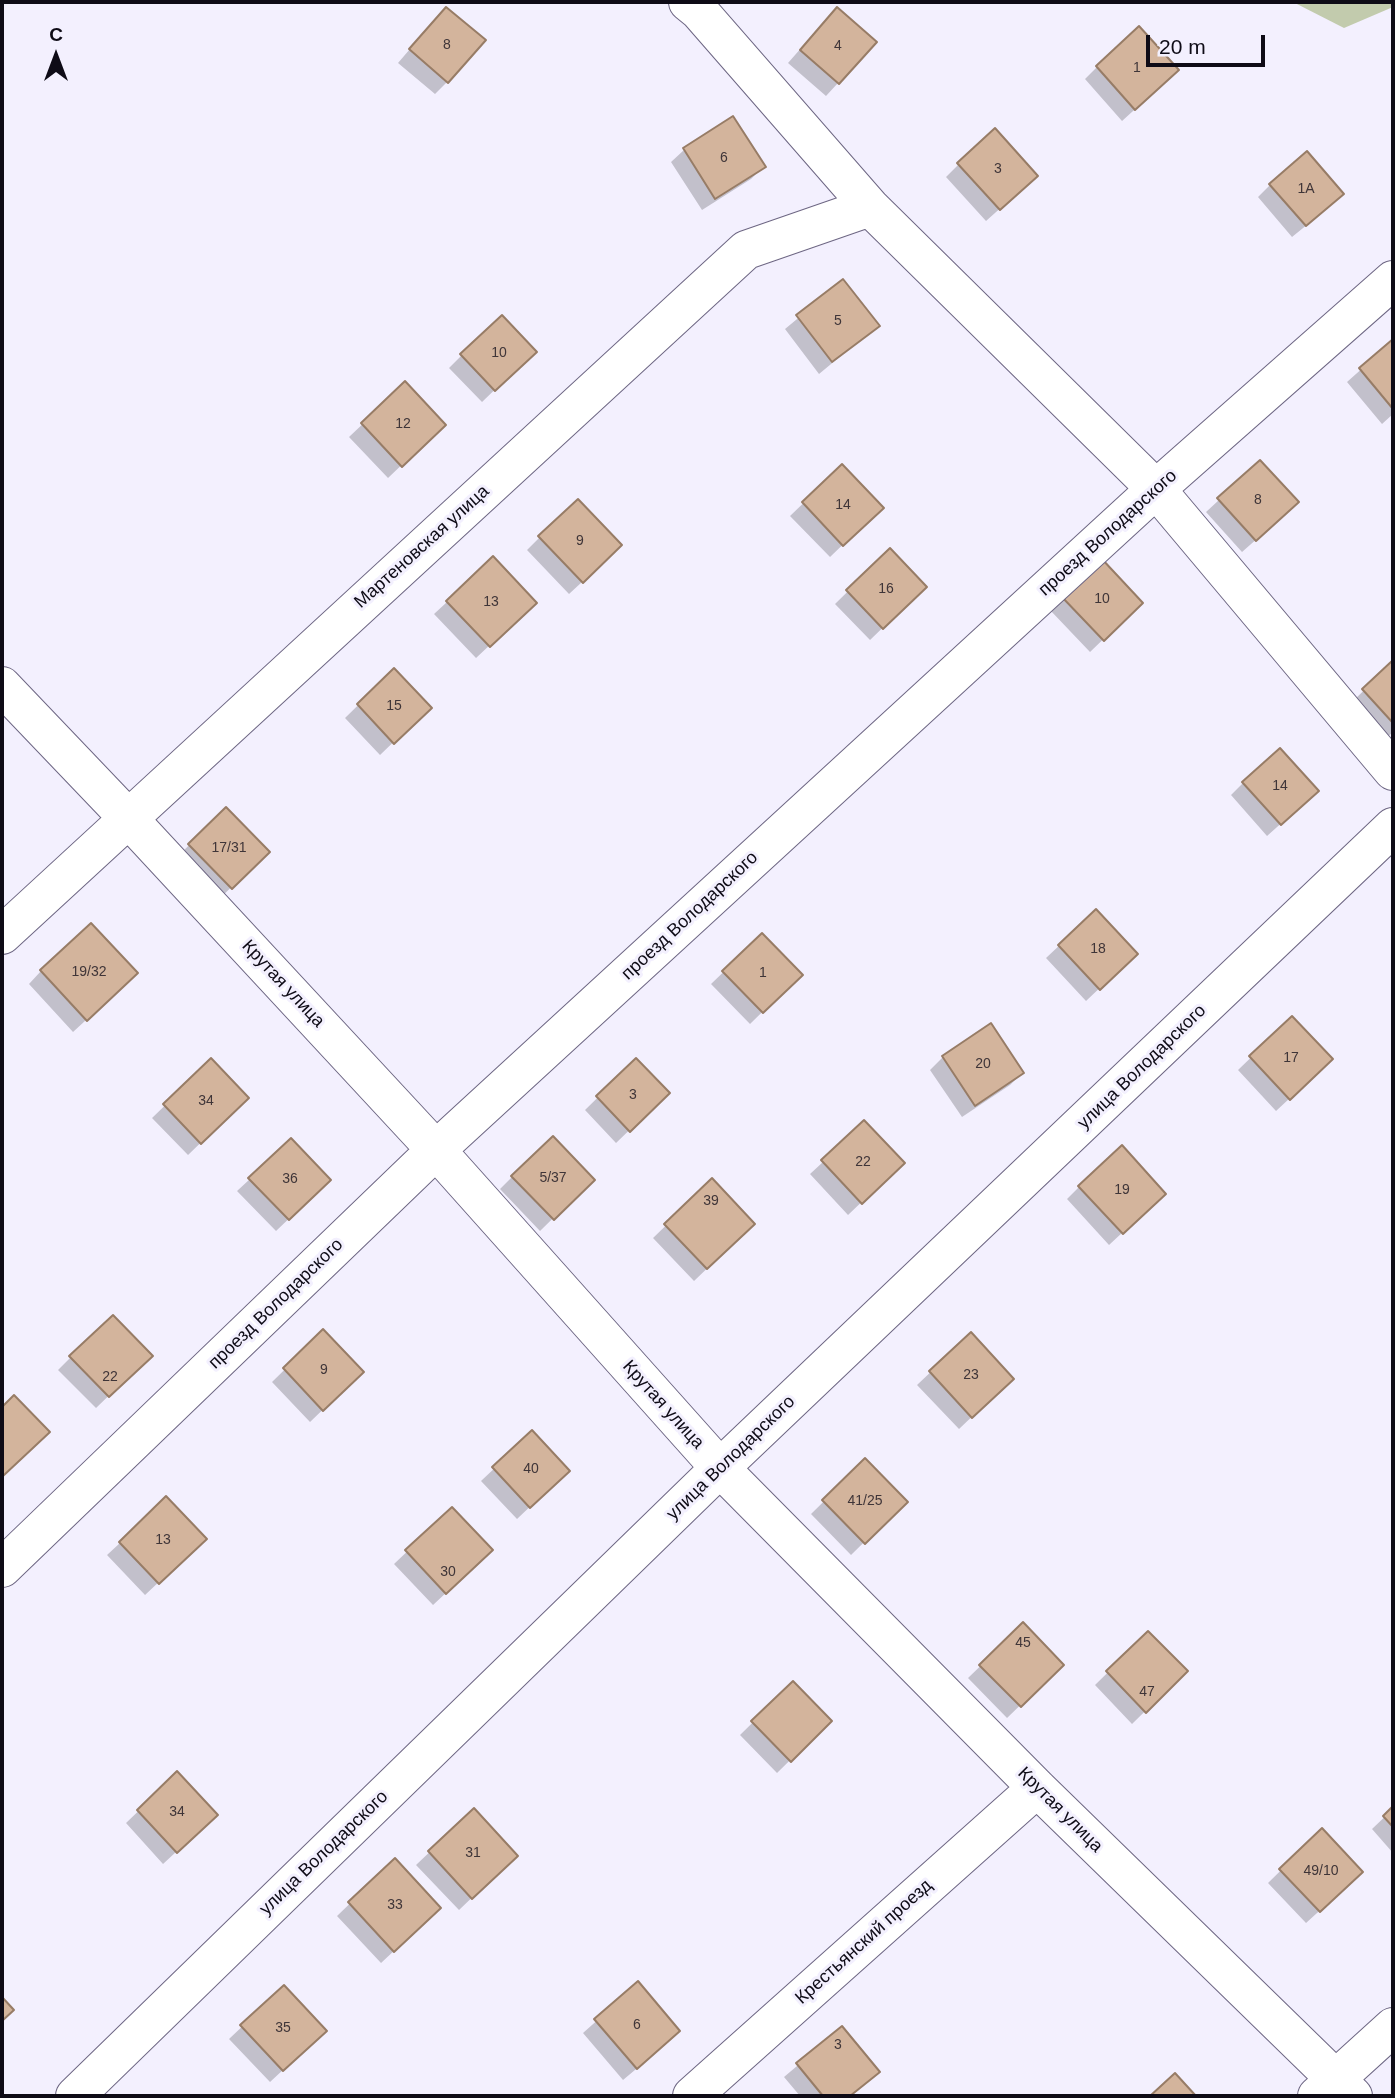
<!DOCTYPE html>
<html>
<head>
<meta charset="utf-8">
<style>
  body { margin:0 }
  #map { position:relative; width:1395px; height:2098px; overflow:hidden; background:#f3f0fe; font-family:Helvetica,sans-serif }
  canvas { display:block }
  .frame { position:absolute; inset:0; border:4px solid #0e0b16; pointer-events:none }
  .north { position:absolute; left:21px; top:21px; width:70px; height:70px; -webkit-text-stroke:5px #f3f0fe; paint-order:stroke; rotate:0deg; font-size:19px; font-weight:700; line-height:28px; text-align:center; color:#0e0b16 }
  .north::after { content:''; display:block; margin:auto; width:24px; height:32px; background:#0e0b16; clip-path:polygon(50% 0,100% 100%,50% 72%,0 100%) }
  .scale { position:absolute; left:1146px; top:35px; width:119px; height:32px; box-sizing:border-box; border:4px solid #0e0b16; border-top:0; padding-left:9px; font-size:21px; line-height:24px; white-space:nowrap; color:#0e0b16; -webkit-text-stroke:5px #f3f0fe; paint-order:stroke }
</style>
</head>
<body>
<div id="map">
<canvas width="1395" height="2098"></canvas>
<div class="frame"></div>
<div class="north">С</div>
<div class="scale">20 m</div>
</div>
<script>
const context = document.querySelector('canvas').getContext('2d');
context.lineJoin = 'round';
function fill(path, color) {
  context.fillStyle = color;
  context.fill(path, 'evenodd');
}
function stroke(path, color, width, dash) {
  context.strokeStyle = color;
  context.lineWidth = width;
  context.lineCap = dash ? 'butt' : 'round';
  context.setLineDash(dash || []);
  context.stroke(path);
}
function label(font, color, halo, rows, align = 'center') {
  context.font = font + ' Helvetica,sans-serif';
  context.lineWidth = 6;
  context.setLineDash([]);
  context.textBaseline = 'middle';
  context.strokeStyle = halo;
  context.fillStyle = color;
  for (const [text, x, y, turn = 0] of rows) {
    context.save();
    context.translate(x, y);
    context.rotate((+turn || 0) * Math.PI / 180);
    context.textAlign = isNaN(turn) ? turn : align;
    if (halo) context.strokeText(text, 0, 0);
    context.fillText(text, 0, 0);
    context.restore();
  }
}
fill(new Path2D(`
  M1293,2h100v5l-49,21z`), '#c2cbad');
fill(new Path2D(`
  M434,21l13,61 -12,12 -37,-31z
  M824,22l14,61 -12,13 -38,-33z
  M1097,67l67,16 -42,38 -37,-42z
  M733,119l30,48 -12,12 -49,31 -31,-48 13,-12z
  M959,164l64,24 -37,33 -40,-44z
  M1270,185l59,22 -37,30 -34,-40z
  M843,281l34,45 -58,48 -34,-45z
  M1393,341v73l-11,10 -35,-42z
  M534,352l-52,50 -33,-34 13,-13z
  M405,384l26,53 -43,41 -39,-41z
  M842,466l39,42 -51,49 -40,-41z
  M1219,500l65,15 -42,37 -36,-40z
  M540,537l68,21 -39,36 -42,-44z
  M889,551l36,36 -55,53 -35,-36z
  M1101,561l40,42 -51,49 -40,-42z
  M447,602l75,13 -46,43 -42,-44z
  M1393,662v70l-9,8 -33,-37z
  M394,670l35,38 -49,47 -35,-37z
  M1243,783l61,20 -37,33 -36,-41z
  M226,809l42,43 -50,48 -41,-43z
  M1096,911l27,55 -37,35 -40,-43z
  M762,935l38,40 -50,49 -39,-40z
  M41,971l82,15 -50,46 -44,-48z
  M1292,1018l26,54 -42,39 -38,-41z
  M991,1026l31,47 -12,12 -48,32 -32,-47 13,-13z
  M636,1060l32,33 -52,50 -31,-33z
  M211,1061l36,37 -59,57 -36,-37z
  M823,1162l67,13 -42,40 -38,-41z
  M512,1177l80,3 -52,51 -40,-42z
  M250,1179l66,14 -40,38 -39,-40z
  M712,1181l28,56 -46,44 -41,-43z
  M1079,1187l72,19 -42,39 -42,-46z
  M323,1332l39,40 -52,50 -38,-40z
  M971,1334l28,57 -40,38 -42,-44z
  M150,1356l-54,52 -38,-38 13,-13z
  M14,1398l33,34 -45,44v-67z
  M532,1433l23,50 -38,36 -36,-38z
  M865,1461l40,41 -54,53 -40,-41z
  M452,1509l26,54 -45,42 -39,-41z
  M120,1543l72,8 -47,44 -38,-40z
  M1023,1625l39,40 -55,53 -39,-40z
  M1148,1633l38,38 -54,53 -37,-39z
  M793,1683l37,38 -53,52 -37,-38z
  M177,1774l26,53 -40,37 -37,-41z
  M1393,1809v44l-21,-24z
  M474,1810l29,58 -44,42 -43,-45z
  M1321,1831l27,54 -42,38 -38,-40z
  M395,1860l31,61 -45,42 -44,-47z
  M638,1984l28,60 -43,36 -40,-47z
  M284,1987l28,56 -42,39 -41,-43z
  M842,2028l36,44 -27,24h-51l-16,-19z`), '#0003');
const building = new Path2D(`
  M446,7l40,33 -38,43 -39,-34z
  M837,7l40,35 -38,42 -39,-34z
  M1139,26l40,44 -44,40 -39,-44z
  M733,116l33,51 -51,32 -32,-51z
  M995,128l43,48 -38,34 -43,-47z
  M1307,151l37,43 -38,32 -37,-42z
  M843,279l37,47 -48,36 -36,-47z
  M502,315l35,37 -42,39 -35,-37z
  M1393,339v70l-34,-41z
  M405,381l41,44 -44,42 -41,-44z
  M1260,460l39,42 -43,39 -39,-43z
  M842,464l42,44 -41,38 -41,-44z
  M578,499l44,46 -39,38 -45,-47z
  M890,548l37,39 -44,42 -37,-39z
  M493,556l44,47 -47,44 -44,-46z
  M1101,558l42,45 -39,38 -43,-45z
  M1393,660v63l-31,-34z
  M394,668l38,40 -38,36 -37,-40z
  M1280,748l39,43 -38,34 -39,-43z
  M226,807l44,45 -38,37 -44,-45z
  M1096,909l42,45 -38,36 -42,-45z
  M91,923l47,50 -51,48 -47,-51z
  M762,933l41,42 -40,38 -41,-42z
  M1292,1016l41,43 -43,41 -41,-44z
  M991,1023l33,50 -49,33 -33,-50z
  M211,1058l38,40 -48,46 -38,-40z
  M636,1058l34,35 -40,39 -34,-36z
  M864,1120l41,43 -43,41 -41,-44z
  M553,1136l42,44 -41,40 -43,-44z
  M291,1138l40,42 -42,40 -41,-42z
  M1122,1145l44,49 -43,40 -45,-48z
  M712,1178l43,46 -48,45 -43,-45z
  M113,1315l40,41 -44,41 -40,-41z
  M323,1329l41,43 -41,39 -40,-43z
  M971,1332l43,47 -42,39 -43,-47z
  M14,1395l36,37 -47,44 -1,-69z
  M532,1430l38,41 -40,37 -38,-41z
  M865,1458l43,44 -43,42 -43,-44z
  M166,1496l41,43 -48,45 -40,-42z
  M452,1507l41,43 -47,44 -41,-44z
  M1023,1622l41,43 -43,42 -42,-42z
  M1148,1631l40,40 -42,42 -40,-42z
  M793,1681l39,40 -41,41 -40,-41z
  M177,1771l41,44 -41,38 -40,-43z
  M1393,1806v21l-10,-11z
  M474,1808l44,48 -46,43 -44,-48z
  M1322,1828l41,44 -43,40 -41,-43z
  M395,1858l46,50 -47,44 -46,-50z
  M638,1981l42,50 -43,38 -43,-50z
  M284,1985l43,46 -44,40 -43,-46z
  M2,1997l12,13 -12,11z
  M842,2026l38,46 -30,24h-27l-27,-33z
  M1175,2073l21,23h-46z`);
fill(building, '#d3b49c');
stroke(building, '#977c66', 2);
const minor = new Path2D(`
  M688,2l11,9 171,196 286,282 237,282
  M2,686l125,131 309,333 284,318 317,320 316,308
  M2,935l744,-685 124,-43
  M2,1568l434,-418 720,-661 237,-209
  M75,2096l645,-628 673,-641
  M692,2096l345,-308
  M1317,2096l76,-69`);
stroke(minor, '#6d6683', 40);
stroke(minor, '#fff', 38);
label('14px', '#3f3538', null, [
  ["8",447,45],
  ["4",838,46],
  ["1",1137,68],
  ["6",724,158],
  ["3",998,169],
  ["1А",1306,189],
  ["5",838,321],
  ["10",499,353],
  ["12",403,424],
  ["8",1258,500],
  ["14",843,505],
  ["9",580,541],
  ["16",886,589],
  ["10",1102,599],
  ["13",491,602],
  ["15",394,706],
  ["14",1280,786],
  ["17/31",229,848],
  ["18",1098,949],
  ["19/32",89,972],
  ["1",763,973],
  ["17",1291,1058],
  ["20",983,1064],
  ["3",633,1095],
  ["34",206,1101],
  ["22",863,1162],
  ["5/37",553,1178],
  ["36",290,1179],
  ["19",1122,1190],
  ["39",711,1201],
  ["9",324,1370],
  ["23",971,1375],
  ["22",110,1377],
  ["40",531,1469],
  ["41/25",865,1501],
  ["13",163,1540],
  ["30",448,1572],
  ["45",1023,1643],
  ["47",1147,1692],
  ["34",177,1812],
  ["31",473,1853],
  ["49/10",1321,1871],
  ["33",395,1905],
  ["6",637,2025],
  ["35",283,2028],
  ["3",838,2045]
]);
label('18px', '#0e0b16', '#f3f0fe', [
  ["проезд Володарского",1108,533,-42],
  ["Мартеновская улица",422,547,-42],
  ["проезд Володарского",690,916,-43],
  ["Крутая улица",283,984,47],
  ["улица Володарского",1142,1067,-44],
  ["проезд Володарского",276,1304,-44],
  ["Крутая улица",663,1405,48],
  ["улица Володарского",731,1458,-44],
  ["Крутая улица",1060,1810,45],
  ["улица Володарского",324,1853,-44],
  ["Крестьянский проезд",864,1942,-42]
]);
</script>
</body>
</html>
